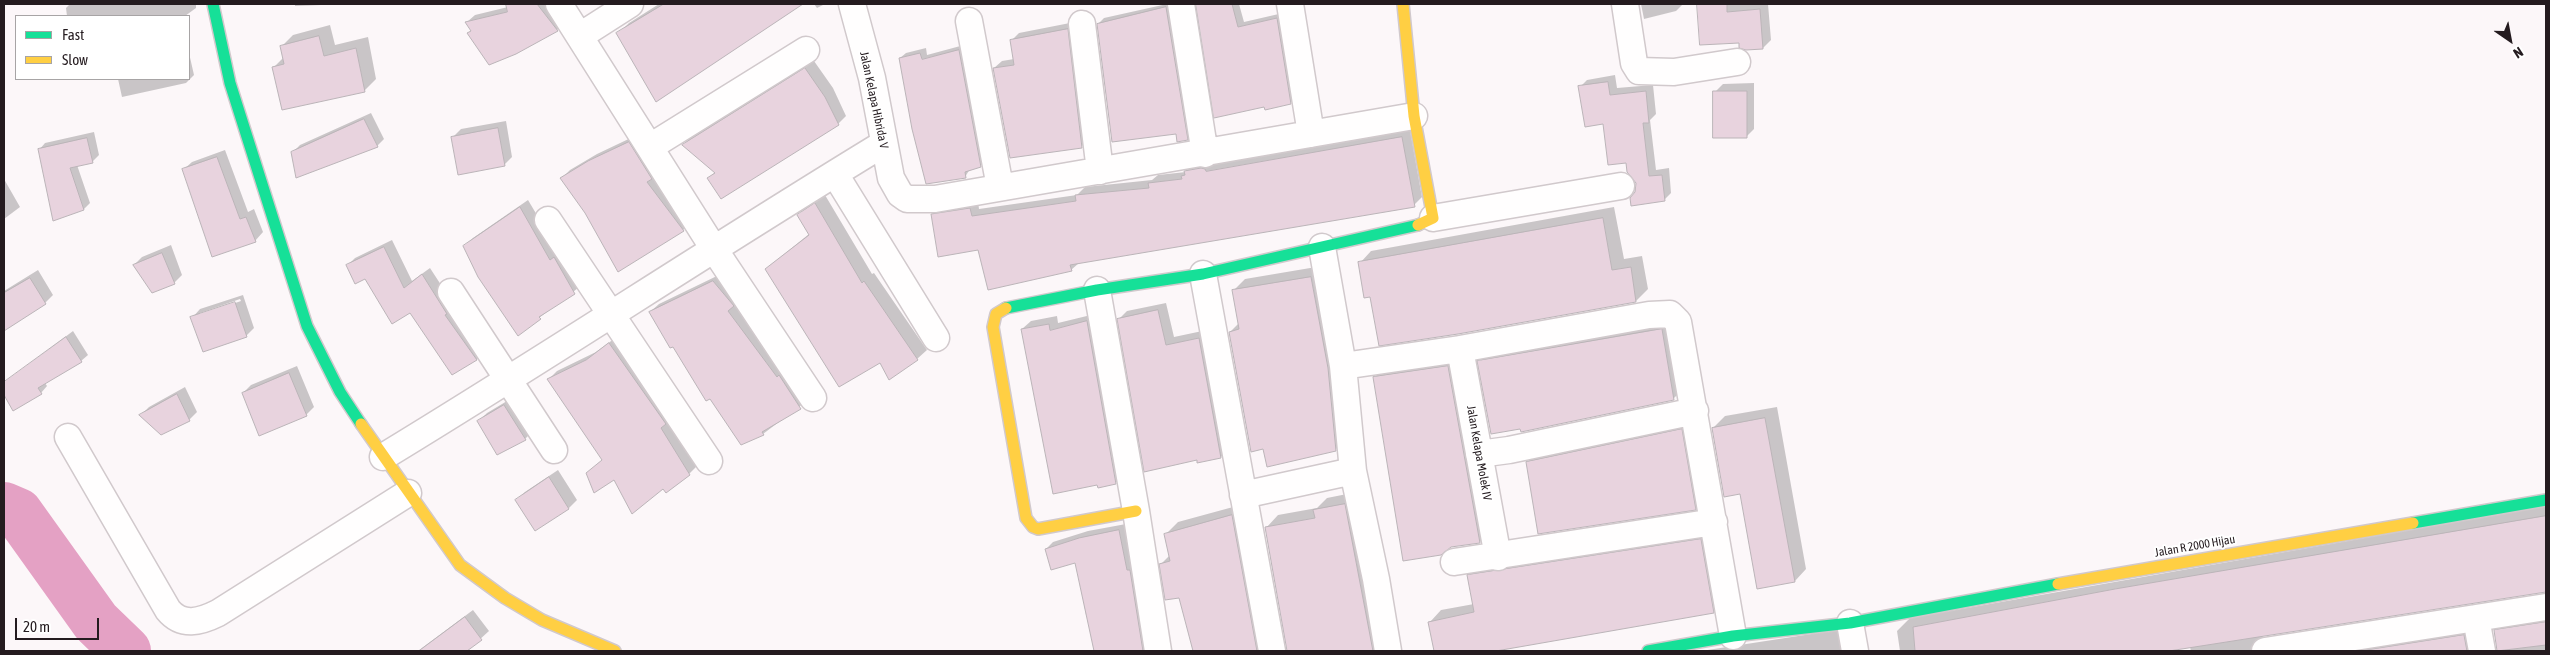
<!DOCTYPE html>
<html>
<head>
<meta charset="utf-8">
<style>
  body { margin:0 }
  #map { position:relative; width:2550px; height:655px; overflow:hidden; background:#fcf7f9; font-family:"Asap Condensed",sans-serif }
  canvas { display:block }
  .frame { position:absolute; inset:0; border:5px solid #241b1f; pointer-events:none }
  .legend { position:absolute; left:15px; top:15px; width:175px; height:65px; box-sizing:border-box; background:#fff; border:1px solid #a7a4a5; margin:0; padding:6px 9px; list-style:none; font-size:15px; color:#241b1f }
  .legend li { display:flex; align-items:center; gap:10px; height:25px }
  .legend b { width:25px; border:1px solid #a7a4a5 }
  .north { position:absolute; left:2485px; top:15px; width:50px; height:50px; -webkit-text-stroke:4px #fff; paint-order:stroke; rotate:147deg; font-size:14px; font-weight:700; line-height:20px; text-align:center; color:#241b1f }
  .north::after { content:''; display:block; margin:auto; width:18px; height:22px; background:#241b1f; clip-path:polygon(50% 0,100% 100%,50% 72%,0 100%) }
  .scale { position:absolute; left:15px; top:618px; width:84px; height:22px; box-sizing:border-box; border:2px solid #241b1f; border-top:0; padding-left:6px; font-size:15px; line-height:18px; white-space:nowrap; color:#241b1f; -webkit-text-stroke:4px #fff; paint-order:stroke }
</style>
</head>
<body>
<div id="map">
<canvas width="2550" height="655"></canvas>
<div class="frame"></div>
<ul class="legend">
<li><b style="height:6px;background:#16e098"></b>Fast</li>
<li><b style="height:6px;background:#ffcf43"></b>Slow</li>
</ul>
<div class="north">N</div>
<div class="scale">20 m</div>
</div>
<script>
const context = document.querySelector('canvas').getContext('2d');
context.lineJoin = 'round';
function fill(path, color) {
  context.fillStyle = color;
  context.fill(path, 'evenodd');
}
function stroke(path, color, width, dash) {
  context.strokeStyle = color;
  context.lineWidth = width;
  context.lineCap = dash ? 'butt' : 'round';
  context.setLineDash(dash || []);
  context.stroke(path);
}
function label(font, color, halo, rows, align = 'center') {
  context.font = font + ' "Asap Condensed",sans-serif';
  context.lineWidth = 4;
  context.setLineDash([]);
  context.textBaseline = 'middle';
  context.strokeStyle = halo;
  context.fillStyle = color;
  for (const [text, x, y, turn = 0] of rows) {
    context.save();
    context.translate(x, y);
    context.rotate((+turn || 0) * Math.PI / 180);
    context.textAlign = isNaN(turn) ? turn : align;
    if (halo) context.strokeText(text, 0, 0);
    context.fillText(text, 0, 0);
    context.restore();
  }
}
fill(new Path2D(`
  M70,4h126v4l-11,8h-118l-1,-8z
  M295,4h53l-53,2z
  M507,4h44l14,18 -8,8 -89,4 4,-4 -5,-8 8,-7 33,-8z
  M659,4h142l-145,96 -38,-66 11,-11z
  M814,4h11l-8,4z
  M1167,4h5l21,129 -6,6 -10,-7 -79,-108 6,-6z
  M1197,4h42l5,18 39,-9 13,84 -6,6 -25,2 -49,12z
  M1641,4h42l-7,7 -32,8z
  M1699,4h69l3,36 -8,8 -23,-7 -39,3z
  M1075,22l14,117 -8,8 -87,-79 8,-7 12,-2 -3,-18 8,-8z
  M330,25l5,20 33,-8 8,42 -11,11 -91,-23 10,-10 -3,-10 12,-12z
  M964,45l22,115 -6,6 -10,3 -5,8 -65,-119 6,-5 20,-5 1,7z
  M189,53l5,22 -8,8 -64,14 -4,-18h71z
  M814,61l19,27 13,28 -8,8 -129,54 6,-6 -32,-27 8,-8z
  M1615,75l2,13 36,-3 3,29 -6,6 6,50 13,-2 2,25 -7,7 -28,-8 1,-9 -10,-21 -23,-40 -24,-35 7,-7z
  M1754,83v46l-8,8 -31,-45 8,-8z
  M371,113l13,26 -7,7 -84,6 7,-7z
  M506,121l6,36 -8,8 -51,-28 8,-8z
  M1410,130l12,67 -8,8 -335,58 -8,7 -92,-21 -47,-35 8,-8 38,-5 1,8 98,-14 8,-8 67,-7 6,-5 28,-3 7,-9z
  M94,132l5,23 -7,7 -15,3 13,38 -6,6 -45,-59 6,-7z
  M637,135l54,87 -8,8 -97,-18 -24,-34 8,-8 27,-16z
  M225,150l23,62 6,-3 9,23 -8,9 -72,-71 9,-8z
  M4,179l16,28 -16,12z
  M825,195l47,79 2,-1 53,77 -10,9 -37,2 -114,-92 43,-35 -10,-19 9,-10z
  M528,200l31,52 23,33 -64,49 -53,-88 8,-8z
  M1614,207l10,52 18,-3 6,33 -12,12 -179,32 -86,-38 -11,-32 11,-12z
  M392,240l20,41 18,-13 54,83 -7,8 -25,15 -42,-63 -63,-45 8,-8z
  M171,245l11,30 -8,8 -40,-18 8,-8z
  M1322,266l25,172 -12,12 -71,-2 -34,-116 9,-9 -6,-32 12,-12z
  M38,270l15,25 -8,8 -35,22 -6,-10v-24z
  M721,274l87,126 -45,34 -22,9 -91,-131 9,-8z
  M243,295l11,33 -8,8 -54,-18 8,-9zM240,299l1,2 -41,14v-2z
  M1166,303l8,34 33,-7 22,119 -8,8 -23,5 -79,-143 8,-8z
  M1095,314l29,161 -9,8 -93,-154 9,-8 26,-5 1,7z
  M1674,318l11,69 -12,12 -194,-37 12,-12z
  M73,331l15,24 -7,6 -36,22 2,3 -6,7 -28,17 -9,-17v-10z
  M618,336l79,130 -8,8 -25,13 -76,-14 15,-14 -54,-80 8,-8 39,-19z
  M1459,355l32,175 -11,12 -29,4 -76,-169 11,-12z
  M297,366l17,41 -8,8 -63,-22 8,-8z
  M185,387l12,25 -8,8 -48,-5 8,-8z
  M512,398l21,33 -8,8 -46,-18 8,-8z
  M1777,407l29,162 -11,12 -54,-88 -28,-65 12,-12z
  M1693,418l14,79 -12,11 -168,-46 12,-12z
  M558,470l19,30 -8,8 -33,21 -19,-29 8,-8z
  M1357,492l36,159h-105l-22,-123 12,-13 39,-7 10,-10z
  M1244,504l34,147h-84l-14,-55 -19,-32 9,-9 -4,-21 12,-12z
  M2546,506v85l-283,44 -1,6 9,10h-80l-1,-4 -29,4h-261l-3,-20 13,-13z
  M1126,524l25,127h-56l-6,-36h-3l-10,-54 -30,-12 7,-7 35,-11z
  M1712,528l13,73 -12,11 -223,39h-55l-5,-29 11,-12 33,-6 -6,-28 12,-12z
  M473,610l16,21 -22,20h-49z
  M2546,612v39h-49l-2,-20 12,-13z
  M2476,623l11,28h-191z
  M1850,628l7,23h-156z`), '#0003');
stroke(new Path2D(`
  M4,507l14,6 78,109 30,29`), '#e4a1c4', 50);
const building = new Path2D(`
  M506,4h31l21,27 -42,23 -27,11 -22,-32 4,-2 -6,-9 42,-10z
  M664,4h139l-147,98 -40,-69z
  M1196,4h36l6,23 39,-9 14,86 -26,6 -1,-3 -50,11z
  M1697,4h30v8l33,-3 3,40 -17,1 -7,-2v-5l-39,2z
  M1166,7l22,133 -11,2 -1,-8 -64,8 -15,-118z
  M1068,29l14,119 -72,10 -17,-90 21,-3 -4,-25z
  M319,36l5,20 32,-8 9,44 -83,18 -10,-43 12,-3 -4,-18z
  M959,50l22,117 -16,5 1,6 -40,6 -14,-55 -13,-71 21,-5 2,6z
  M805,68l20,29 14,28 -118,74 -14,-21 8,-5 -33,-28z
  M1608,82l2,13 36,-4 3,32h-6l6,53 13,-1 3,26 -34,5 -1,-8 5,-6 1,-9 -9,-11 -1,-9 -18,2 -5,-41 -18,3 -7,-41z
  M1713,91h34v47h-34z
  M364,119l14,28 -82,31 -5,-26z
  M498,128l7,38 -47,9 -7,-38z
  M1402,137l13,70 -345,58 2,6 -84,19 -10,-40 -40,7 -7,-43 39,-6 2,8 104,-15 -1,-6 74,-7 -1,-5 34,-4 -1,-3 4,-1 -1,-4 17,-3 4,1 1,2z
  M87,138l6,25 -23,5 14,42 -31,11 -15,-72z
  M629,142l23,37 -5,3 37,49 -66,41 -33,-59 -25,-35 28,-17z
  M217,157l23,62 6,-2 10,25 -44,15 -30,-88z
  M815,203l47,80 2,-2 54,79 -29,20 -9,-17 -41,24 -74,-118 44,-34 -12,-20z
  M520,207l30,53 4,-3 21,37 -36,23 2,2 -23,17 -40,-59 -15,-31z
  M1603,218l9,52 19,-3 5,35 -178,32 -79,12 -9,-49 -6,1 -6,-36z
  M384,247l20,41 18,-14 25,40 -2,1 32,45 -25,15 -42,-62 -18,11 -27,-45 -10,5 -9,-19z
  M162,253l13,31 -23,9 -19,-28z
  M1311,277l17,91 8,83 -69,16 -4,-18 -12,3 -22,-120 10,-3 -7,-39z
  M30,278l16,26 -42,27v-38z
  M713,281l21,25 -6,5 49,66 2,-2 22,34 -39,23 2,3 -23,10 -31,-46 -4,2 -33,-54 -3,1 -21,-36z
  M235,302l12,35 -44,15 -13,-35z
  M1158,310l8,35 33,-7 22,120 -24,5v-3l-53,12 -27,-153z
  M1087,321l29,163 -18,4 -1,-3 -44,9 -32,-165 28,-5 1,6z
  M1662,329l12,71 -153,32 -1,-3 -29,5 -14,-73z
  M66,337l16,25 -44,26 4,6 -29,17 -9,-16v-13z
  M609,343l57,81 -5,4 29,47 -24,18 -3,-4 -31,25 -18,-34 -20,13 -8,-20 16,-13 -55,-81 39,-19z
  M1448,366l32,177 -29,4 -10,8 -38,6 -30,-184z
  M289,373l18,43 -48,20 -17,-43z
  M177,394l13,27 -29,14 -22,-20z
  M504,405l22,35 -29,15 -20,-34z
  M1765,418l30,164 -38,7 -17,-95 -16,3 -12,-69z
  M1682,429l14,81 -158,24 -12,-72z
  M549,477l20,32 -34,22 -20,-31z
  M1345,504l28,147h-86l-22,-124 50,-9 -2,-8z
  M1232,515l25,136h-64l-14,-53 -14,2 -6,-36 11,-3 -6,-27z
  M2546,516v76l-377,59h-254l-2,-24 202,-38z
  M1119,530l8,40h3l13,81h-49l-19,-88 -24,7 -6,-21 34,-11z
  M1701,539l13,74 -218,38h-62l-6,-29 46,-10 -7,-37z
  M465,617l17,23 -15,11h-48z
  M2546,622v23l-49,6 -3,-21z
  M2464,635l3,16h-107z`);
fill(building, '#e8d3de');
stroke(building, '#bbb4b8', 1);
const street = new Path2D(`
  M559,4l155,245 99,149
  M852,4l20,74 19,100 9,16 7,5h28l479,-83
  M1181,4l24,150
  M1290,4l21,130
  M1625,4l9,59 5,8 35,1 63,-10
  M969,21l31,166
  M1082,24l18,147
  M580,36l50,-32
  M650,147l156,-97
  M835,174l101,164
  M1433,218l188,-32
  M548,220l161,241
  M1322,247l21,119 10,105 23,108 12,72
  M1203,274l69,377
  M1097,290l39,221 22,140
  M451,292l103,158
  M1460,349l38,208
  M1343,366l117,-17 189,-34 21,-1 8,8 55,314
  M68,437l100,173c14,17 32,12 50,3l190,-120
  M1479,454l30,-4 186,-39
  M383,457c168,-102 332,-211 500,-313
  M1243,495l110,-24
  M1454,562l260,-40
  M2476,618l6,33
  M1850,623l5,28
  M2265,651l281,-44`);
const fast = new Path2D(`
  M213,4l17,79 77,243 33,66 21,32
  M1006,308l91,-18 106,-16 215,-49
  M2413,523l133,-23
  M1648,651l85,-15 117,-13 208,-39`);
const slow = new Path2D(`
  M1403,4l11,112 19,102 -15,7
  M1006,308l-10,6 -3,13 33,191 7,9 5,2 98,-18
  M361,424l99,141 45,33 37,22 73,31
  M2058,584l355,-61`);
stroke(street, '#d1c9cc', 29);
stroke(fast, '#d1c9cc', 14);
stroke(slow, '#d1c9cc', 14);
stroke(street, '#fffefe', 26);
stroke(fast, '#16e098', 11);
stroke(slow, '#ffcf43', 11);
label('12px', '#241b1f', '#fff', [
  ["Jalan Kelapa Hibrida V",874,100,78],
  ["Jalan Kelapa Molek IV",1479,453,80],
  ["Jalan R 2000 Hijau",2195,546,-10]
]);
</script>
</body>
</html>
